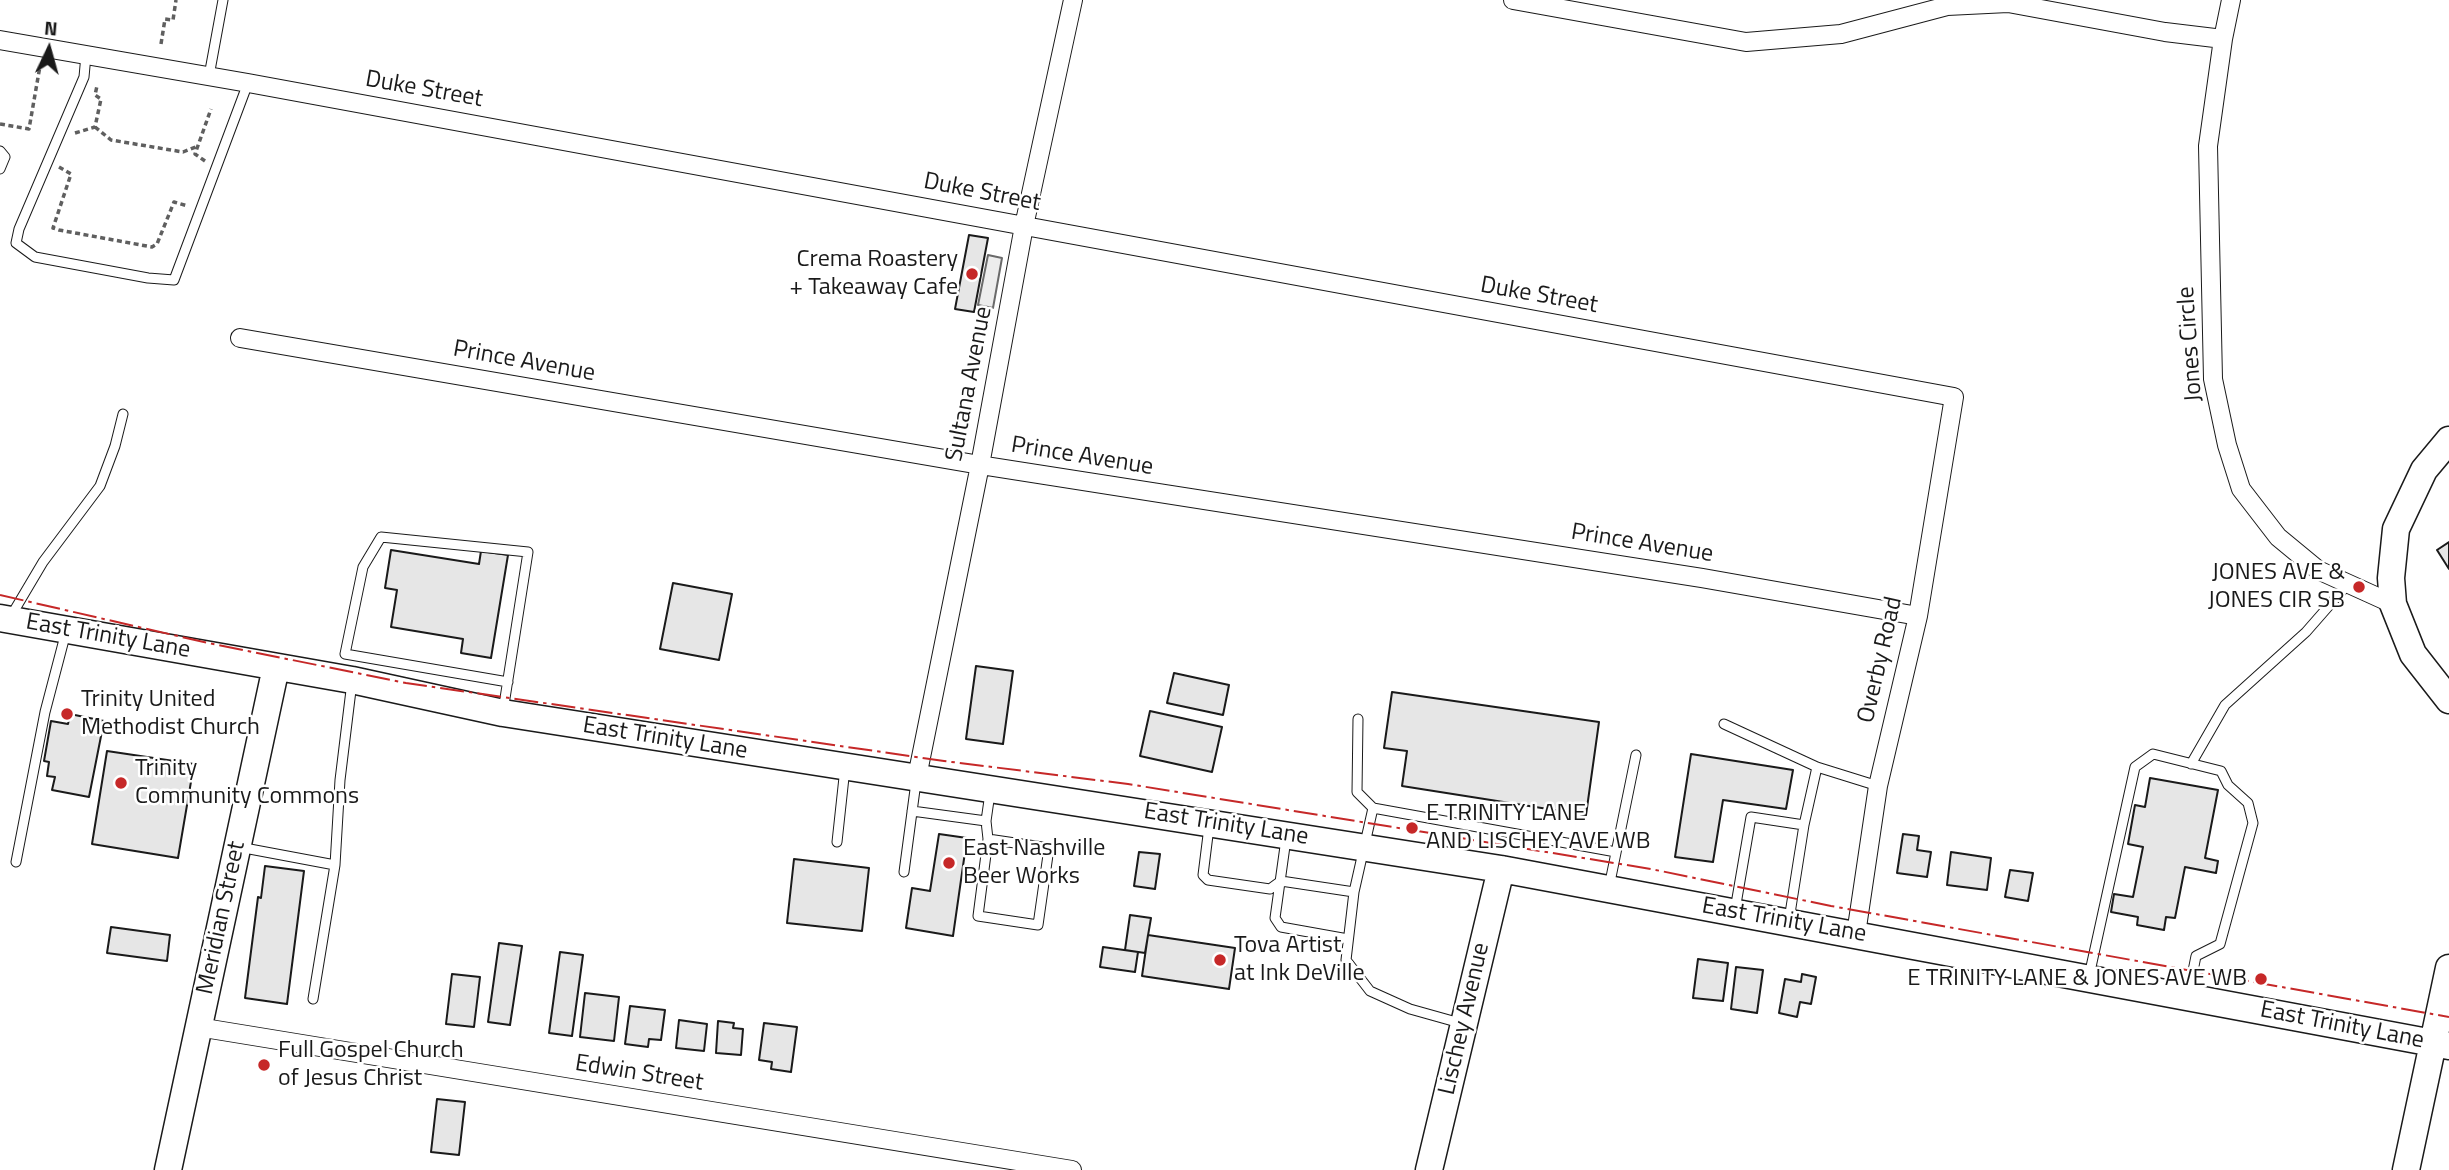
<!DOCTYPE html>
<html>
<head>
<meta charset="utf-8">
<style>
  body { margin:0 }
  #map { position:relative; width:2449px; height:1170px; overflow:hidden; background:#fff; font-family:"Titillium Web",sans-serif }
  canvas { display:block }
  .north { position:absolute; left:14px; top:14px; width:70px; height:70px; -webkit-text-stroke:5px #fff; paint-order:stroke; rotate:5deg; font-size:19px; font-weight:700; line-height:28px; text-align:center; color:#1a1a1a }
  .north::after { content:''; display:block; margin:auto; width:24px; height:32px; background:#1a1a1a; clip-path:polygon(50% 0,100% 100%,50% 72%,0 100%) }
</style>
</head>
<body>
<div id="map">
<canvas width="2449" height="1170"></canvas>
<div class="north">N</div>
</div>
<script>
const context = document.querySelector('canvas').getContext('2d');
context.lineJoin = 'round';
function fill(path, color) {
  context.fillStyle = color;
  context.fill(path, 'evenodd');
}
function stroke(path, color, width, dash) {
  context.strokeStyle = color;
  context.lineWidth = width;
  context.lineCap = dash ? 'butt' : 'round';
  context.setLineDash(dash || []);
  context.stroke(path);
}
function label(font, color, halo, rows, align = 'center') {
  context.font = font + ' "Titillium Web",sans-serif';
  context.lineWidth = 5;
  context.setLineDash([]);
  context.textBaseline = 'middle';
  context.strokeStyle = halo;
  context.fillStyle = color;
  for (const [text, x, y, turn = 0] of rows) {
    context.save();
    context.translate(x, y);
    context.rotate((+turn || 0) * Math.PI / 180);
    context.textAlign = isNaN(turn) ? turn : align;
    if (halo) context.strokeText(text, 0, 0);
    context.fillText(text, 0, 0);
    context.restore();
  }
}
const parking = new Path2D(`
  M988,255l14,3 -9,50 -15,-3z`);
fill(parking, '#ededed');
stroke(parking, '#6a6a6a', 2);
const building = new Path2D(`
  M969,235l19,3 -14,74 -19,-3z
  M2449,542v27l-12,-19z
  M391,550l88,14 2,-13 27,4 -17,103 -30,-5 2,-14 -72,-12 6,-37 -12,-2z
  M673,583l59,11 -13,66 -59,-11z
  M976,666l37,5 -10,73 -37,-5z
  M1174,673l55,12 -6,30 -56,-12z
  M1392,692l207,30 -13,93 -184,-29 5,-35 -23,-3z
  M1150,711l72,16 -10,45 -72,-16z
  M70,714l34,7 -15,76 -37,-7 3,-13 -8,-1 2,-14 -5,-1 7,-40 17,3z
  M107,751l87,13 -16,94 -86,-14z
  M1691,754l102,16 -7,39 -63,-9 -10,62 -38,-5z
  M2150,778l68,12 -13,68 13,3 -2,12 -31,-6 -10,51 -9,-1 -2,13 -27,-5 1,-8 -27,-5 3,-18 19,3 10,-50 -15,-3 7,-39 10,2z
  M939,834l28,4 -14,98 -47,-8 6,-40 18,3z
  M1903,834l16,2 -2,14 14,2 -4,25 -30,-4z
  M1139,852l21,2 -5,35 -21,-3z
  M1951,852l40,6 -4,32 -40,-5z
  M794,859l75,9 -7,63 -75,-8z
  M265,866l39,5 -17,133 -42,-6 13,-101 3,1z
  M2010,870l23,3 -5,28 -23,-4z
  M1130,915l21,3 -6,35 -20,-3z
  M111,927l59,8 -3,26 -60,-8z
  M1148,935l87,13 -6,41 -87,-13z
  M499,943l23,3 -12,79 -22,-3z
  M1103,947l35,5 -3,20 -35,-5z
  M560,952l23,3 -11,81 -23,-3z
  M1698,959l30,4 -5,38 -30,-3z
  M1736,967l27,3 -6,43 -26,-4z
  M452,974l28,3 -6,50 -28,-3z
  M1802,974l14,3 -5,27 -11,-2 -3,15 -18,-4 6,-34 16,3z
  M585,993l34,4 -5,44 -34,-4z
  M630,1006l35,4 -4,30 -12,-1 -1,8 -23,-3z
  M679,1020l28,4 -3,27 -28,-3z
  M718,1021l16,2 -1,5 10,1 -2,26 -25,-2z
  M764,1023l33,4 -6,45 -20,-3 1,-7 -13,-2z
  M437,1099l28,3 -6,53 -28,-3z`);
fill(building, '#e6e6e6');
stroke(building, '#1a1a1a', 2);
const lane = new Path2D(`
  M86,55l-2,22 -65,152 -3,14 19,14 113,21 26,2 74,-197
  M209,76l14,-76
  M0,151l5,6 -5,12
  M11,616l32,-54 57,-76 15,-40 8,-32
  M503,711l25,-159 -147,-15 -18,30 -18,87 163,28
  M1358,719l-1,73 16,16 243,44
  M1724,724l93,43 61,19
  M2191,764l34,-59 81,-73 42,-48
  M912,811l74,10
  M1804,825l13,-58
  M1209,827l-6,48 5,5 62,9 11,-8 73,11 -8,68 24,31 40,18 50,14
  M988,839l61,9 -11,77 -60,-9 10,-77 -2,-18 4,-28
  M1286,839l-11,79 6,9 67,12
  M837,842l8,-74
  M239,847l96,18 -22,134
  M16,862l29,-150 21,-80
  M335,865l5,-85 12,-98
  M904,872l12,-90
  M1609,887l27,-132
  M1354,892l19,-84
  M1735,910l16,-93 53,8 -15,95
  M2089,976l46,-209 18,-13 68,17 7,14 20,18 5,20 -33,121 -24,12 -8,40`);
const street = new Path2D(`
  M1513,0l233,42 95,-8 106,-28 61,-3 157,29 58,7
  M2231,0l-8,39 -15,107 5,233 14,66 14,44 37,48 40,33 75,34
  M0,40l248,43 1706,314 -36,219 -40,170 -22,148
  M240,338l740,127 722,113 216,38
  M917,777l63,-312 44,-239 49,-226
  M198,1027l874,143`);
const secondary = new Path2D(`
  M2449,440l-25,30 -28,59 -5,49 2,26 20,50 36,46
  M0,618l352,62 151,33 998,156 948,177
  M168,1170l108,-503
  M1429,1170l72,-301
  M2406,1170l43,-202`);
stroke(lane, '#1a1a1a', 11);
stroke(street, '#1a1a1a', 20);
stroke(secondary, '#1a1a1a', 29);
stroke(new Path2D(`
  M161,44l4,-25 8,1 3,-20
  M0,124l29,5 11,-63
  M95,127l16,13 72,12 15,-6
  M75,133l20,-6 6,-28 -6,-4 2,-9
  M205,161l-10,-7 16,-45
  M59,167l12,7 -18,54 6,2 93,17 5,-3 17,-42 14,4`), '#5f5f5f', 3.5, [5, 3.5]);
stroke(lane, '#fff', 9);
stroke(street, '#fff', 18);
stroke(secondary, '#fff', 26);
stroke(new Path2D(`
  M0,595l208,48 198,40 538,78 184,23 523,85 180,37 618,111`), '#c62828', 2, [24, 5, 3.5, 5]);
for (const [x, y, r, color] of [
  [972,274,7,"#c62828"],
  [2359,587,7,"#c62828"],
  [67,714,7,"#c62828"],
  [121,783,7,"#c62828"],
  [1412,828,7,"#c62828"],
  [949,863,7,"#c62828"],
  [1220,960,7,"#c62828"],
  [2261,979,7,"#c62828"],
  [264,1065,7,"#c62828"]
]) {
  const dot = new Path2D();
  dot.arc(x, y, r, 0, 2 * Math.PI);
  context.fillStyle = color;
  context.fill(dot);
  stroke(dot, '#fff', 2.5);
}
label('24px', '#1a1a1a', '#fff', [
  ["Duke Street",424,90,10],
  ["Duke Street",982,193,11],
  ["Duke Street",1539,296,10],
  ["Jones Circle",2191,344,-94],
  ["Prince Avenue",524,362,10],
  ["Sultana Avenue",970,384,-79],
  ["Prince Avenue",1082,457,9],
  ["Prince Avenue",1642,544,9],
  ["East Trinity Lane",108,637,10],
  ["Overby Road",1881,660,-77],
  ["East Trinity Lane",665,739,9],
  ["East Trinity Lane",1226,825,9],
  ["Meridian Street",222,918,-78],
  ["East Trinity Lane",1784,921,10],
  ["Lischey Avenue",1465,1019,-77],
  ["East Trinity Lane",2342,1026,11],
  ["Edwin Street",639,1074,9]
]);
label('24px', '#1a1a1a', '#fff', [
  ["Crema Roastery",958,260,"right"],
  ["+ Takeaway Cafe",958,288,"right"],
  ["JONES AVE &",2345,573,"right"],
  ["JONES CIR SB",2345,601,"right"],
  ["Trinity United",81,700],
  ["Methodist Church",81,728],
  ["Trinity",135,769],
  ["Community Commons",135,797],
  ["E TRINITY LANE",1426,814],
  ["AND LISCHEY AVE WB",1426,842],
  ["East Nashville",963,849],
  ["Beer Works",963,877],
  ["Tova Artist",1234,946],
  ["at Ink DeVille",1234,974],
  ["E TRINITY LANE & JONES AVE WB",2247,979,"right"],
  ["Full Gospel Church",278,1051],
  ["of Jesus Christ",278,1079]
], 'left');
</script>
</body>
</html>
